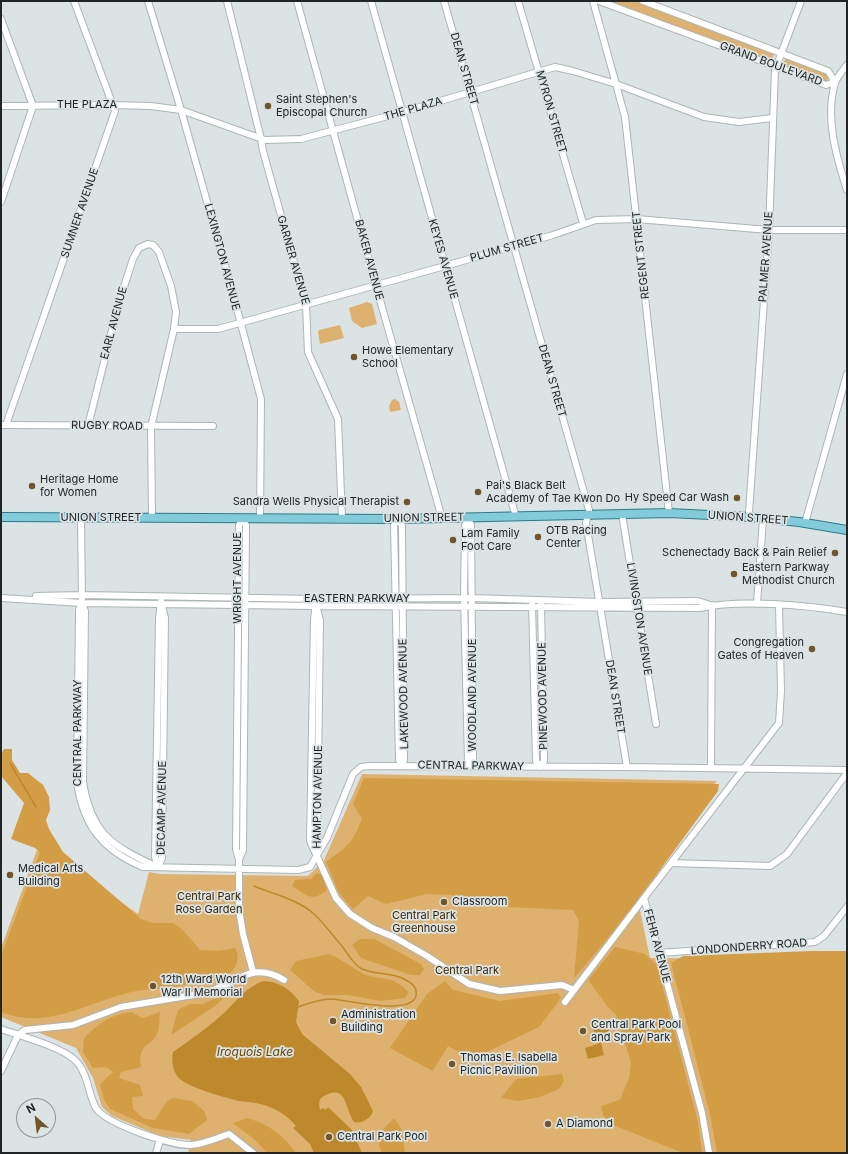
<!DOCTYPE html>
<html>
<head>
<meta charset="utf-8">
<style>
  body { margin:0 }
  #map { position:relative; width:848px; height:1154px; overflow:hidden; background:#dbe3e5; font-family:Inter,sans-serif }
  canvas { display:block }
  .frame { position:absolute; inset:0; border:2px solid #222525; pointer-events:none }
  .north { position:absolute; left:16px; top:1098px; width:40px; height:40px; box-sizing:border-box; background:#dbe3e5; border:1px solid #919798; border-radius:50%; rotate:332deg; font-size:11px; font-weight:700; line-height:16px; text-align:center; color:#222525 }
  .north::after { content:''; display:block; margin:auto; width:14px; height:18px; background:#725629; clip-path:polygon(50% 0,100% 100%,50% 72%,0 100%) }
</style>
</head>
<body>
<div id="map">
<canvas width="848" height="1154"></canvas>
<div class="frame"></div>
<div class="north">N</div>
</div>
<script>
const context = document.querySelector('canvas').getContext('2d');
context.lineJoin = 'round';
function fill(path, color) {
  context.fillStyle = color;
  context.fill(path, 'evenodd');
}
function stroke(path, color, width, dash) {
  context.strokeStyle = color;
  context.lineWidth = width;
  context.lineCap = dash ? 'butt' : 'round';
  context.setLineDash(dash || []);
  context.stroke(path);
}
function label(font, color, halo, rows, align = 'center') {
  context.font = font + ' Inter,sans-serif';
  context.lineWidth = 3.5;
  context.setLineDash([]);
  context.textBaseline = 'middle';
  context.strokeStyle = halo;
  context.fillStyle = color;
  for (const [text, x, y, turn = 0] of rows) {
    context.save();
    context.translate(x, y);
    context.rotate((+turn || 0) * Math.PI / 180);
    context.textAlign = isNaN(turn) ? turn : align;
    if (halo) context.strokeText(text, 0, 0);
    context.fillText(text, 0, 0);
    context.restore();
  }
}
fill(new Path2D(`
  M609,1h26l139,53 -3,8z
  M787,58l39,14 3,3 -2,6h-4l-39,-15 -1,-4z
  M367,302l5,2 5,20 -15,4 -10,-7 -3,-13z
  M340,325l4,13 -24,6 -2,-12 1,-2z
  M395,399l4,3 2,8 -11,2 -1,-6 3,-6z
  M362,774l355,7 -83,100 16,77 197,1v194h-659l3,-13 -31,-4 -48,-20 -10,-9 -9,-29 -17,-30 -75,-31v-69l44,-120 18,26 34,31 41,29 11,-42 11,2 148,2 16,-16z`), '#deb16e');
fill(new Path2D(`
  M4,749h8v11l8,13h8l15,12 6,12 1,13 -4,10 3,9 14,23 78,67 12,4h20l9,6 18,21 18,1 17,-3 3,6 -2,12 -6,7c-22,-2 -27,6 -46,12 -18,5 -38,3 -57,8 -42,11 -82,37 -126,19v-56l39,-104 -5,-4 -24,-9 13,-36 -23,-27v-22z
  M364,778l355,6 -1,7c-47,63 -91,128 -144,187l5,-57 -6,-11 -109,-5 -12,-10 -25,-1 -41,10 -18,-8 -15,13 -14,-16 -13,-31c23,-17 25,-17 36,-43l-9,-15z
  M317,873l5,2 5,15c-16,13 -20,5 -35,-4l3,-6 16,-1z
  M360,939h14l47,25 3,5 -4,6h-9l-50,-17 -9,-13z
  M615,947l30,7 12,11 41,157 4,31h-19l-70,-28 -10,-10 -2,-9 19,-6 9,-22 2,-16 -15,-47 -8,-8 -20,-27z
  M811,951h36v202h-130l-7,-39 -39,-151 12,-7z
  M329,954c13,5 23,14 35,20 18,7 31,1 45,19l-4,5 -25,3 -32,-6h-23l-10,-3 -25,-22 6,-9z
  M445,981l8,9 47,11 58,-8 3,5 -22,29 -67,32 -24,-13 -15,25 -43,-23 37,-54z
  M230,992l-15,14 -44,29 7,-25 12,-6h13z
  M131,1012l12,6 17,-6c-1,6 0,13 -2,19 -5,17 -21,10 -17,36l-20,5 -2,6 21,7 3,11 -11,1 1,12 11,10 11,1 12,-19 6,-3 19,3 12,10 3,9 -18,14 -36,-6 -43,-19 -6,-9 -4,-16 13,-12 -7,-5 -13,1 -10,-16 1,-14c16,-16 25,-22 47,-26z
  M562,1074l2,7 -5,8 -19,8 -22,4 -17,-3 15,-19z
  M247,1118c22,6 36,17 49,35h-29l-12,-13 -22,-17z
  M394,1118l7,10 4,25h-23c-8,-18 1,-23 12,-35z`), '#d39d45');
fill(new Path2D(`
  M263,981c16,1 26,7 36,20l-3,21 6,12 48,40 11,13 12,24c-2,8 -12,13 -19,11 -9,-13 -7,-39 -30,-26 -6,3 -5,8 -4,14l3,-2 3,2 2,-3 24,23 10,23h-48l-4,-9 -17,-16 3,-2c-9,-11 -22,-19 -36,-22 -7,-2 -14,-2 -21,-3 -16,-4 -45,-12 -58,-21 -8,-6 -10,-19 -8,-28 16,-11 40,-28 54,-42 12,-12 20,-23 36,-29z
  M606,1021l5,18 -10,4 3,12 -16,4 -3,-11 13,-4 -7,-21z`), '#be882d');
stroke(new Path2D(`
  M10,763l26,44
  M254,886c21,9 43,13 60,28 10,9 19,22 28,32 6,8 11,18 20,23 13,6 29,3 42,10 4,2 12,7 12,12 5,28 -72,8 -85,8 -11,0 -22,4 -33,8`), '#be882d', 1.5);
const minor = new Path2D(`
  M148,1l33,109 48,169 32,120 -1,120
  M227,1l34,138 2,12 43,154 2,47 30,67 4,100
  M297,1l79,285 66,232
  M371,1l145,516
  M444,1l145,509 -3,13 41,244
  M518,1l65,222
  M593,1l32,116 44,396
  M599,1l227,84 9,-3 -7,-11 -185,-70
  M1,19l32,87 -32,96
  M847,65c-4,5 -10,12 -12,18 -10,35 1,73 12,107
  M1,106l112,-1 38,1 30,4 84,30 36,-1 102,-27 152,-45 18,4 43,13 88,33 35,5 33,-4
  M174,329h44l227,-63 108,-31 43,-15 41,-1 132,11h78
  M1,425l212,1
  M6,425l109,-314 -41,-110
  M88,426l31,-124 14,-43 6,-11 9,-4 5,1 6,7 12,34 5,26 -2,17 -23,98 1,91
  M622,514l34,210
  M751,517l-2,-5 20,-282 6,-160 26,-69
  M81,518l1,85 3,8 -2,171c8,50 27,63 72,84
  M468,518l-3,7 -1,73 4,162 2,6
  M468,518l3,7 2,235 -3,6
  M242,519l4,6 -3,325 -4,10v49l4,25 10,38
  M398,519l4,6 2,235 -2,5
  M398,519l-4,6 5,235 3,5
  M805,523l42,-149
  M36,596l46,-1 234,4 156,-1 128,4 98,-1 12,4
  M1,598l81,5 234,3 384,2c39,-9 107,-3 147,4
  M82,603l-3,7 -2,173c7,43 25,67 66,84l155,3 12,-3 17,-29 26,-64 8,-7 8,-1 258,1 220,3
  M316,603l-2,16 -4,222 26,57 14,16 22,14 22,9 33,19 42,28 31,7 62,-6 12,5
  M532,604l4,157 4,6 4,-6 -3,-157
  M757,604l6,-85
  M317,609l3,11 -3,235
  M711,768l1,-163
  M239,860l-3,-11 3,-324 3,-6
  M671,863l99,3 17,-12 60,-81
  M158,867l-3,-10 4,-238 2,-19
  M158,867l4,-9 3,-240 -3,-12
  M659,953l156,-11 9,-6 23,-29
  M565,1002l79,-104
  M1,1029c19,7 62,18 75,32 12,12 12,33 20,47 10,16 76,38 95,37 13,-1 26,-7 38,-11l24,19
  M18,1035l7,-5 48,-5 48,-18 84,-14c32,-9 46,-33 79,-13
  M1,1071l17,-36
  M156,1153l4,-13
  M709,1153l-7,-40 -58,-215 135,-175 2,-32 -2,-86`);
const major = new Path2D(`
  M1,517l397,2 271,-6 82,4 48,5 48,8`);
stroke(minor, '#adb5b6', 8);
stroke(major, '#2b7b8a', 10);
stroke(minor, '#fff', 6);
stroke(major, '#83cbda', 8);
for (const [x, y, r, color] of [
  [268,106,4,"#725629"],
  [354,357,4,"#725629"],
  [32,486,4,"#725629"],
  [478,492,4,"#725629"],
  [737,498,4,"#725629"],
  [407,502,4,"#725629"],
  [538,537,4,"#725629"],
  [453,540,4,"#725629"],
  [835,553,4,"#725629"],
  [734,574,4,"#725629"],
  [812,649,4,"#725629"],
  [10,875,4,"#725629"],
  [444,902,4,"#725629"],
  [153,986,4,"#725629"],
  [333,1021,4,"#725629"],
  [583,1031,4,"#725629"],
  [452,1064,4,"#725629"],
  [548,1124,4,"#725629"],
  [329,1137,4,"#725629"]
]) {
  const dot = new Path2D();
  dot.arc(x, y, r, 0, 2 * Math.PI);
  context.fillStyle = color;
  context.fill(dot);
  stroke(dot, '#dbe3e5', 1.5);
}
label('11px', '#222525', '#dbe3e5', [
  ["GRAND BOULEVARD",771,64,20],
  ["DEAN STREET",464,69,74],
  ["THE PLAZA",87,105],
  ["THE PLAZA",413,109,-16],
  ["MYRON STREET",551,112,74],
  ["SUMNER AVENUE",80,213,-71],
  ["PLUM STREET",507,248,-16],
  ["REGENT STREET",641,255,-96],
  ["LEXINGTON AVENUE",222,257,75],
  ["PALMER AVENUE",766,257,-86],
  ["KEYES AVENUE",443,259,74],
  ["GARNER AVENUE",293,260,74],
  ["BAKER AVENUE",369,260,75],
  ["EARL AVENUE",114,323,-75],
  ["DEAN STREET",552,381,74],
  ["RUGBY ROAD",107,426,1],
  ["UNION STREET",101,518],
  ["UNION STREET",424,518,-1],
  ["UNION STREET",748,518,4],
  ["WRIGHT AVENUE",238,578,-90],
  ["EASTERN PARKWAY",357,599],
  ["LIVINGSTON AVENUE",639,619,81],
  ["LAKEWOOD AVENUE",404,694,-91],
  ["WOODLAND AVENUE",473,695,-90],
  ["PINEWOOD AVENUE",543,696,-91],
  ["DEAN STREET",615,697,81],
  ["CENTRAL PARKWAY",78,733,-90],
  ["CENTRAL PARKWAY",471,766,1],
  ["HAMPTON AVENUE",318,797,-89],
  ["DECAMP AVENUE",162,808,-89],
  ["FEHR AVENUE",657,946,75],
  ["LONDONDERRY ROAD",749,947,-4]
]);
label('11px', '#222525', '#dbe3e5', [
  ["Saint Stephen's",276,100],
  ["Episcopal Church",276,113],
  ["Howe Elementary",362,351],
  ["School",362,364],
  ["Heritage Home",40,480],
  ["for Women",40,493],
  ["Pai's Black Belt",486,486],
  ["Academy of Tae Kwon Do",486,499],
  ["Hy Speed Car Wash",729,498,"right"],
  ["Sandra Wells Physical Therapist",399,502,"right"],
  ["OTB Racing",546,531],
  ["Center",546,544],
  ["Lam Family",461,534],
  ["Foot Care",461,547],
  ["Schenectady Back & Pain Relief",827,553,"right"],
  ["Eastern Parkway",742,568],
  ["Methodist Church",742,581],
  ["Congregation",804,643,"right"],
  ["Gates of Heaven",804,656,"right"],
  ["Medical Arts",18,869],
  ["Building",18,882],
  ["Classroom",452,902],
  ["12th Ward World",161,980],
  ["War II Memorial",161,993],
  ["Administration",341,1015],
  ["Building",341,1028],
  ["Central Park Pool",591,1025],
  ["and Spray Park",591,1038],
  ["Thomas E. Isabella",460,1058],
  ["Picnic Pavillion",460,1071],
  ["A Diamond",556,1124],
  ["Central Park Pool",337,1137]
], 'left');
label('11px', '#3b2500', '#dbe3e5', [
  ["Central Park",209,897],
  ["Rose Garden",209,910],
  ["Central Park",424,916],
  ["Greenhouse",424,929],
  ["Central Park",467,971]
]);
label('italic 12px', '#6b4700', '#dbe3e5', [
  ["Iroquois Lake",255,1052]
]);
</script>
</body>
</html>
